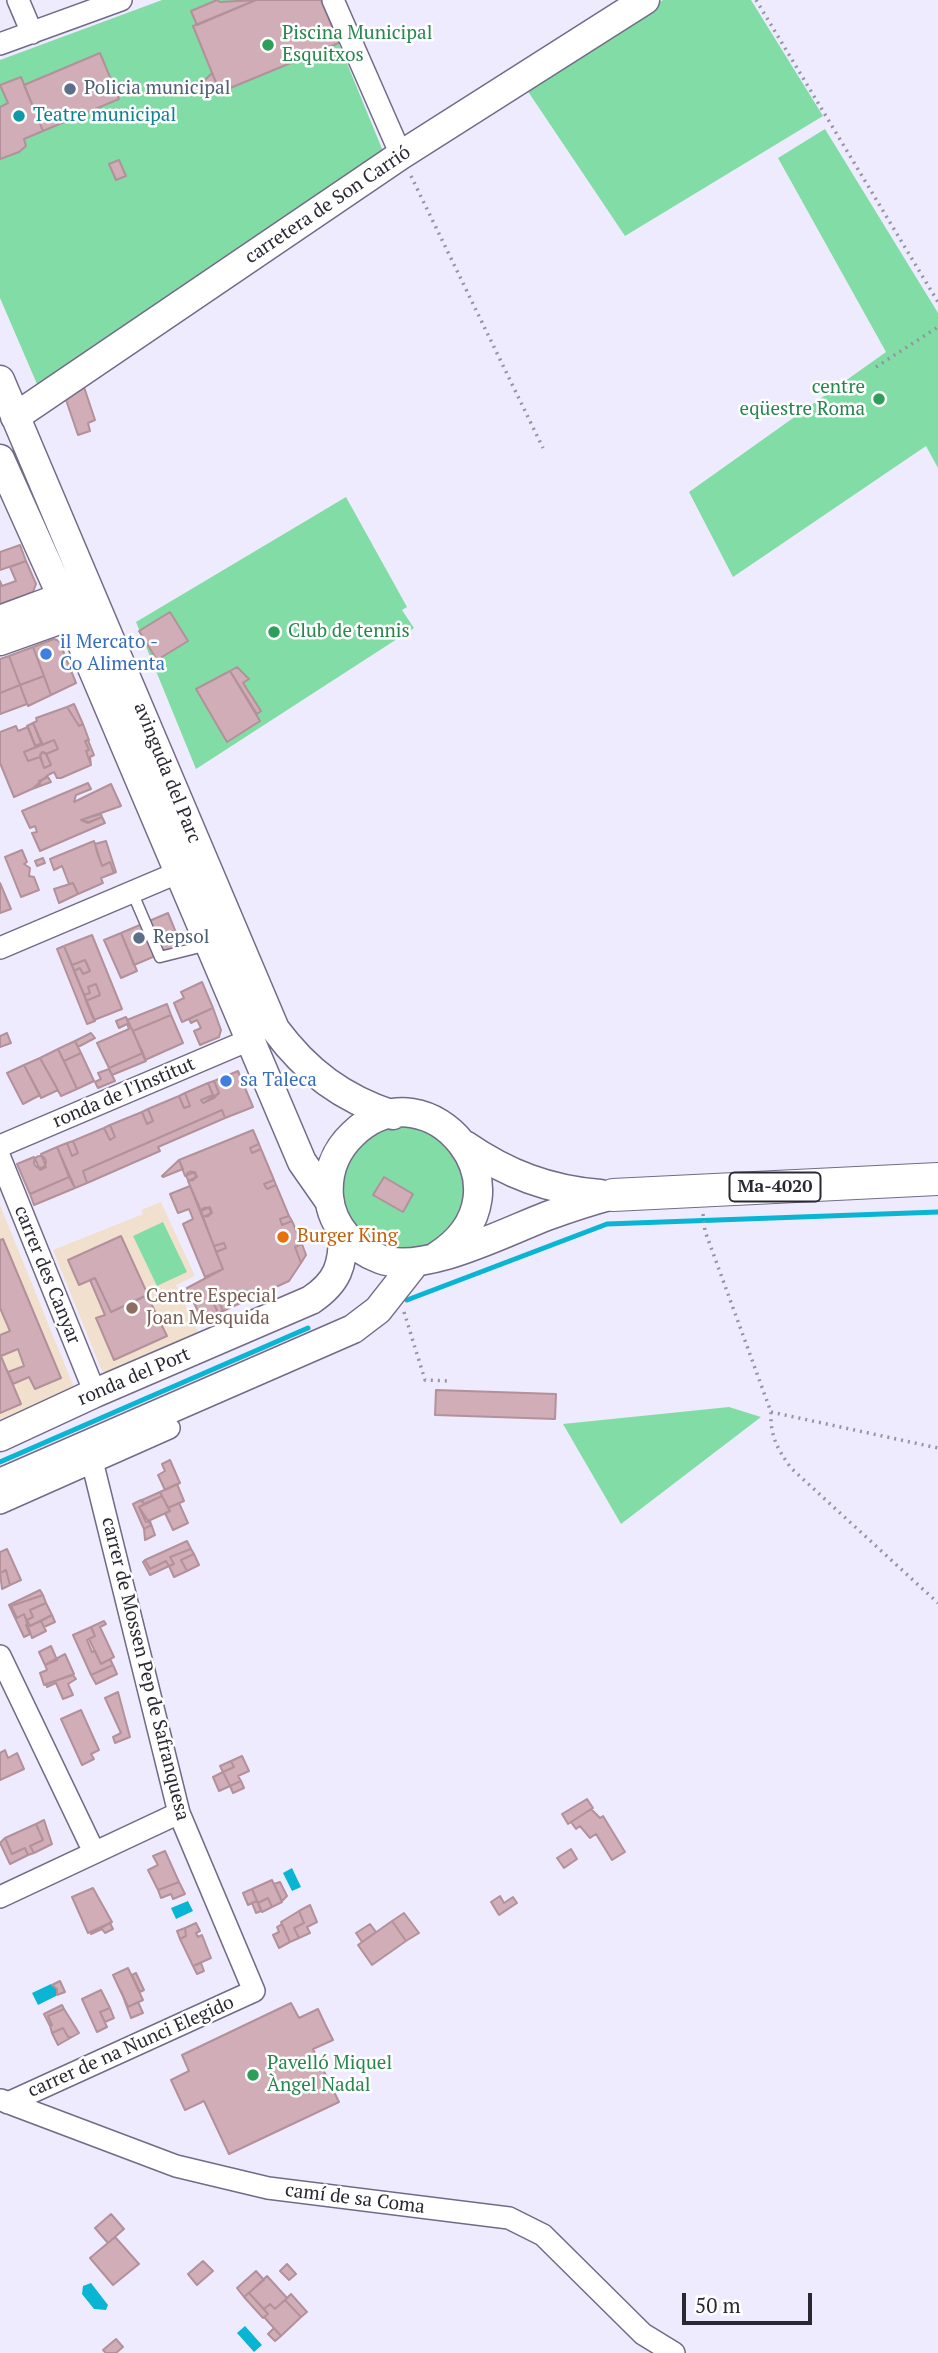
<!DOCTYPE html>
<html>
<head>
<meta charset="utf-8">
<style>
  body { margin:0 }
  #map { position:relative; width:938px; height:2353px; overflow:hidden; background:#efebfe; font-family:"PT Serif",serif }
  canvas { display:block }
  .scale { position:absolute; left:682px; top:2293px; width:130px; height:32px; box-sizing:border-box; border:4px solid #2a2833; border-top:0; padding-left:9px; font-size:21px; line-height:24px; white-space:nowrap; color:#2a2833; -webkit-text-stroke:5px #fff; paint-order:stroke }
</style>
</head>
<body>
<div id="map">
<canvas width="938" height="2353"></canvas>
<div class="scale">50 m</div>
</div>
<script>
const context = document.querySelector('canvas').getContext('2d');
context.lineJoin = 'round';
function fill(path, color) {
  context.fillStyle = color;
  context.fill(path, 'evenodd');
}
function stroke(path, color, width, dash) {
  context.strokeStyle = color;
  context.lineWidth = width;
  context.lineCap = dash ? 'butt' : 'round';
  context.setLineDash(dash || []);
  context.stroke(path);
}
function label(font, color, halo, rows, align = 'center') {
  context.font = font + ' "PT Serif",serif';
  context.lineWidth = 5;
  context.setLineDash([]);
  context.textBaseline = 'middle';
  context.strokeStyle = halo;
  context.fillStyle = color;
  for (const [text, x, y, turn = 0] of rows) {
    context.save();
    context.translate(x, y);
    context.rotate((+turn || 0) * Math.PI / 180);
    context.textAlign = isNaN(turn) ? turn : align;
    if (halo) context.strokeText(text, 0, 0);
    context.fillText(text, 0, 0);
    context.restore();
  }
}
fill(new Path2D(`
  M161,1202l34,74 -19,9 22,47 -90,42 -6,-3 -49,-121 90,-36 -2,-4z
  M0,1205l73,180 -1,5 -72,33z`), '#f2e0cf');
fill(new Path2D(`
  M162,0h159l64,156 -345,235 -40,-93v-238z
  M663,0h88l72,116 -198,120 -98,-146z
  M825,129l113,184v155l-12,-22 -193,131 -44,-85 197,-140 -108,-194z
  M346,497l61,110 -5,3 12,18 -218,141 -60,-147z
  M406,1123l34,13 26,37 -4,45 -30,30c-12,0 -31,6 -43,3 -33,-8 -60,-56 -45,-87 13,-25 37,-34 62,-41z
  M163,1222l24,50 -30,14 -24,-50z
  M729,1407l32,10 -140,107 -58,-100z`), '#81dda5');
fill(new Path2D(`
  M292,1868l9,19 -9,4 -9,-18z
  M188,1901l5,10 -17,8 -5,-11z
  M51,1984l6,5 -1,7 -18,9 -6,-12z
  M91,2283l17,22 -2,5 -12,-1 -12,-15 1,-8z
  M245,2326l17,19 -8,7 -17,-19z`), '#09b5d3');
stroke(new Path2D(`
  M407,1300l200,-76 331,-12
  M0,1462l308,-134`), '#09b5d3', 5);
const building = new Path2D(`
  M217,0l3,2 36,-2 -59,25 -6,-14z
  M256,0h65l18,43 -116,48 -4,-8 -2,2 -24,-59z
  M100,53l19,46 -76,32 -19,-46z
  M212,73l5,12 -4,5 -9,-9z
  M21,77l22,54 -19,8 2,7 -7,6 -19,7v-52l8,-4 -8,-18z
  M119,160l7,16 -10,4 -7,-16z
  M82,381l13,39 -7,3 2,8 -12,4 -14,-41z
  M20,545l6,16 -26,9v-18z
  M26,561l10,23 -3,8 -33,12v-23l2,5 14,-5 -6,-14z
  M170,612l18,29 -31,19 -18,-29z
  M54,639l5,2 17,42 -25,12 -18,-48z
  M33,647l11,29 -24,9 -11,-29z
  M9,656l11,29 -20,8v-34z
  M237,667l12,12 -6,4 18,28 -4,3 -27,-43z
  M230,671l30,50 -33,21 -31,-53z
  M44,676l7,19 -23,11 -8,-21z
  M20,685l7,19 -27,10v-21z
  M74,704l9,20 -4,2 -12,-19z
  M67,707l12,19 4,-2 6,16 -4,1 4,9 -3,1 5,14 -30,13h-4l-3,-6 -6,3 -16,14 -18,8 -14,-34v-31l16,-6 2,5 10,-4 8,20 -12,5 4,9 12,-4 4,11 7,-3 -5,-11 12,-5 -4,-9 -12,5 -9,-22 4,-2 -1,-3z
  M33,723l9,20 -7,3 -8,-20z
  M54,740l4,9 -12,5 -4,-2 -2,5 -12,4 -4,-9z
  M88,740l6,15 -4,2 1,8 -5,-14 3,-1 -4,-9z
  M42,752l4,1 5,12 -7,3 -4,-13z
  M48,777l3,5 -19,7 8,-5 -1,-3z
  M88,783l3,6 -15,6 -2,7 37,-18 10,22 -40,14 7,3 14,-6 3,6 -65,28 -8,-18 5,-1 -2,-6 -5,2 -8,-17z
  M101,814l1,3 -13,5 -8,-2z
  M94,841l8,25 8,-4 4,11 -13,5 2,5 -25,11 -5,-11 -4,1 -7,-18 -8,4 -4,-11z
  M106,841l10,31 -2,1 -4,-11 -8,4 -5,-14 -2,-8z
  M22,850l5,12 -3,2 6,4 -1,8 5,1 5,13 -18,7 -16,-40z
  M43,858l2,5 -8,3 -2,-5z
  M0,883l11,26 -11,4z
  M73,883l5,11 -19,9 -5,-14z
  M168,913l13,32 -47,20 -13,-32z
  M121,933l16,38 -16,7 -17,-38z
  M92,935l30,74 -28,11 -8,-19 14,-6 -4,-11 -8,3 2,6 -6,2 -10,-24 6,-3 3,6 7,-3 -3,-7 -2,-4 -13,5 -8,-19z
  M64,946l31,75 -8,3 -30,-75z
  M85,960l5,11 -7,3 -3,-6 -6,3 -2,-6z
  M202,982l11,26 -31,14 -8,-19 10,-5 -3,-6z
  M96,984l4,11 -14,6 -2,-6 6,-2 -2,-6z
  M167,1004l4,11 -38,16 -6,-11z
  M213,1008l8,22 -2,7 -19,8 -6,-14 7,-3 -4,-8 -6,3 -2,-4z
  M171,1015l12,28 -38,17 -12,-29z
  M126,1017l17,36 -34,15 -12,-25 32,-14 -2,-5 -8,4 -3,-7z
  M7,1033l4,10 -11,4v-11z
  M91,1033l4,5 -17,9 -3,-6z
  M75,1041l6,12 -17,8 -6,-12z
  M58,1049l19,40 -16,7 -21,-38z
  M81,1053l13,28 -17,8 -13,-28z
  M143,1053l3,8 -34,14 -3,-7z
  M40,1058l18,32 -17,8 -17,-33z
  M24,1065l16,30 -17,9 -16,-31z
  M109,1069l6,12 -17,7 -3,-6 6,-3 -3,-6z
  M238,1071l15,36 -28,11 -3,-8 -139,61 4,12 -12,5 -18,-41 10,-4 5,13 6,-3 -5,-12 31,-13 6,12 5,-3 -5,-12 32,-13 5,12 6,-3 -5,-12 31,-13 5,12 6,-2 -5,-13 23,-10 5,12 -12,5 2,3 11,-5 5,-5 -5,-12z
  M214,1081l5,12 -16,10 -2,-3 12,-5 -5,-12z
  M185,1093l5,13 -6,2 -5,-12z
  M148,1109l5,12 -6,3 -5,-12z
  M222,1110l3,8 -67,29 2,4 -73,32 -4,-12z
  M110,1125l5,12 -5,3 -6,-12z
  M253,1130l6,14 -9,4 2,5 9,-4 13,31 -10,4 3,5 9,-4 13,31 -9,3 2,6 10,-4 10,23 -7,3 6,16 -12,18 -66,30 -4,-10 -5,3 4,9 -16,7 -15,-32 36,-19 -7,-17 10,-4 -2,-5 -10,3 -11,-29 9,-4 -2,-6 -9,4 -13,-30 9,-4 -2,-5 -10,4 -6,-16z
  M73,1141l5,12 -6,3 -5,-13z
  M259,1144l2,5 -9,4 -2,-5z
  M57,1147l12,30 -39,17 -13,-30 17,-7 6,13 6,-3 -5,-13z
  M34 1162a6 6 0 1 1 12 0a6 6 0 1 1-12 0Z
  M179,1160l4,9 -20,8 -1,-1z
  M186.5 1176a4.5 4.5 0 1 1 9 0a4.5 4.5 0 1 1-9 0Z
  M69,1177l6,11 -41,17 -4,-11z
  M384,1177l29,17 -10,18 -30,-17z
  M274,1180l2,5 -9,4 -3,-5z
  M190,1186l33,83 -18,8 -22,-53 10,-5 -4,-10 -11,4 -8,-19z
  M201.5 1212a4.5 4.5 0 1 1 9 0a4.5 4.5 0 1 1-9 0Z
  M289,1216l3,5 -10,4 -2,-6z
  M121,1236l27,59 -37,17 -16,-34 -16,7 -11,-25z
  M3,1239l58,139 -26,11 -6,-12 -16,7 -5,-12 16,-6 -6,-17 -17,7 -1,-2v-19l10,-4 -10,-23v-68z
  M224,1243l2,5 -10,4 -2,-6z
  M302,1244l4,11 -5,8 -6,-16z
  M95,1278l16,34 36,-17 20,41 -53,24 -18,-42 9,-3 -15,-35z
  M219,1301l4,10 -5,2 -4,-9z
  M0,1354l21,50 -21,9z
  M436,1390l120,4 -1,25 -120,-4z
  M170,1460l10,23 -15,7 -7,-15 7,-4 -3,-7z
  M177,1484l7,17 -16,7 -8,-16z
  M160,1492l2,4 -18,8 -2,-4z
  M162,1496l8,15 -24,11 -7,-15z
  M141,1500l3,4 -5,3 12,18 -7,4 -11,-25z
  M179,1503l9,20 -15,7 -8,-17 5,-2 -2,-3z
  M150,1521l5,14 -10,5 -1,-11 7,-4z
  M187,1541l4,8 -21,8 4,7 -5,2 -3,-5 -16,8 -5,-9z
  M7,1549l14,31 -11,5 -4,-15 -6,3v-21z
  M191,1549l3,5 -13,6 6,11 -13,6 -5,-11 5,-2 -4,-7z
  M194,1554l5,11 -12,6 -6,-11z
  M145,1560l5,9 16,-8 3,5 -19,9 -7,-13z
  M6,1570l4,15 -8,4 -2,-16z
  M40,1590l3,5 -32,11 6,12 7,-4 4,10 -2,1 4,9 -6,3 -15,-32z
  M43,1595l3,8 -16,7 3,7 -6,3 3,6 11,-5 5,10 -14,7 -8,-24 -7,4 -6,-12z
  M46,1603l6,12 -22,11 -3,-6 6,-3 -3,-7z
  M52,1615l3,7 -11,5 -3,-6z
  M104,1621l2,3 -6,3 14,30 -13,7 -12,-25 6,-3 -4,-9z
  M91,1627l4,9 -8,4 5,12 3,-1 6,13 9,-5 3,6 -22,10 -18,-40z
  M51,1646l6,14 -12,5 -6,-13z
  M65,1654l9,20 -30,11 -4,-12 7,-3 -2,-5z
  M113,1665l4,9 -21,10 -5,-9z
  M73,1675l3,4 -8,5 5,11 -10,4 -7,-16 -9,4 -1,-3z
  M118,1692l12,45 -15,6 -2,-6 8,-4 -16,-35z
  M81,1710l18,40 -8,4 3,5 -12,6 -21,-46z
  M5,1750l3,8 9,-5 7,16 -24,11v-27z
  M242,1756l7,15 -11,5 3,5 -11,5 -7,-14 11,-5 -3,-6z
  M231,1761l3,6 -11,5 7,14 -11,5 -6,-14 10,-5 -3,-6z
  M241,1781l3,7 -11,5 -3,-7z
  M587,1799l6,9 -25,16 -6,-10z
  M591,1809l9,9 3,-2 22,36 -13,8 -16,-26 -6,4 -10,-12 -4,3 -5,-7z
  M44,1820l8,24 -18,9 -4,-7 13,-6 -7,-16z
  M36,1824l7,16 -13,6 4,7 -6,2 -3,-7 -13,6 -7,-16z
  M5,1838l7,16 13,-6 3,7 -18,9 -10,-21z
  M571,1849l6,10 -13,9 -7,-10z
  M165,1851l14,31 -21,8 -10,-20 10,-5 -5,-9z
  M272,1880l10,22 -10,5 -4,-9 -10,5 -6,-14z
  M179,1882l6,12 -12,5 -2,-5 -10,4 -3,-8z
  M280,1882l7,14 -5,5 -8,-17z
  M93,1888l19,34 -24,11 -16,-36z
  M252,1889l5,12 -9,4 -5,-12z
  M500,1896l4,7 9,-6 4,6 -18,12 -8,-13z
  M268,1898l4,9 -10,5 -4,-9z
  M257,1901l4,10 -5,2 -4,-10z
  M310,1905l7,17 -10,5 3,6 -11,5 -5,-10 10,-5 -5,-12z
  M299,1911l5,12 -10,5 5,10 -9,4 -9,-20z
  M404,1913l15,20 -13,8 -14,-20z
  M392,1921l14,20 -34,24 -14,-20z
  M110,1923l3,6 -8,4 -3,-4 -11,5z
  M196,1923l4,8 -4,2 2,4 4,-2 9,23 -18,8 -13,-27 6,-3 -1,-8z
  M282,1924l8,18 -11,6 -6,-13 6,-3 -2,-5z
  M370,1924l6,8 -14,10 -6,-9z
  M185,1928l1,8 -6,3 -3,-8z
  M201,1963l3,8 -7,3 -4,-8z
  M128,1968l15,32 -15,7 -15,-32z
  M136,1973l8,17 -4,2 -8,-17z
  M60,1981l5,11 -8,3v-6l-5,-4z
  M101,1990l9,18 -10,4 7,15 -10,5 -15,-33z
  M121,1991l7,16 10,-5 5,11 -12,5z
  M291,2003l8,15 19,-9 7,15 8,16 -20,9 26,53 -110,52 -25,-53 -19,9 -14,-30 18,-9 -7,-16z
  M62,2005l2,4 -16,7 4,9 -2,1 -6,-12z
  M110,2008l4,10 -9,4 -5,-10z
  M64,2009l15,24 -7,4h-4l-5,-9 -11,5 -2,-7 2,-1 -4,-9z
  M63,2028l5,9h4l-14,8 -6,-12z
  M111,2214l13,15 -16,14 -13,-15z
  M115,2237l24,27 -26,21 -23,-27z
  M203,2261l10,10 -16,14 -9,-11z
  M287,2264l9,10 -7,6 -9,-9z
  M256,2271l8,9 -20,17 -7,-9z
  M267,2276l20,22 -12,11 -5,-5 -6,5 -15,-16z
  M249,2293l19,21 -5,4 -19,-21z
  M291,2294l16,18 -6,5 -16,-17z
  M285,2300l16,17 -20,19 -17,-19 4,-3 -4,-5 6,-5 5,5z
  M274,2328l7,8 -6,5 -7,-7z
  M116,2339l7,8 -7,6h-10l-3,-3z`);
fill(building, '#d0adb7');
stroke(building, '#b3919a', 2);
const lane = new Path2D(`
  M133,894l27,63 48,-12`);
const street = new Path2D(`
  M18,0l14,33
  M333,0l68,155
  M0,44l121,-44
  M0,948l177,-75
  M0,1146l249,-106
  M0,1158l95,235
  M0,1503l169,-75
  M0,1656l94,196
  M0,1897l179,-84
  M1,2100l175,66 92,22 241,30 34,17 100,99 31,19
  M8,2103l246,-112 -75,-178 -87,-352 -7,-17`);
const secondary = new Path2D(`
  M0,380l275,649c32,43 67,69 118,86
  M15,417l386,-262 244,-155
  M0,459l62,138 240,565 28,40
  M0,620l62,-23
  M0,641l70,-25
  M465,1145c42,29 84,45 135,49
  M437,1256c102,-65 -9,-195 -84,-122 -18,17 -26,39 -24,63 3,29 24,52 51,62 43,16 125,-27 167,-43 22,-8 43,-15 66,-21
  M0,1437l95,-44 216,-93c27,-18 32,-35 32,-66
  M0,1483l353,-154 25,-19 37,-47`);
const primary = new Path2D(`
  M613,1195l325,-16`);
stroke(lane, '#726b87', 13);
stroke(street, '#726b87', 24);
stroke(secondary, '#726b87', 31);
stroke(primary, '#726b87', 34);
stroke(new Path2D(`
  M756,0l182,302
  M411,176l132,272
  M876,367l62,-40
  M703,1214l2,17 66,181c-1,24 6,36 20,56l147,135
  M404,1312l21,68 24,1
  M771,1412l167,36`), '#9693a2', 3.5, [2, 5]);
stroke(lane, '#fff', 10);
stroke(street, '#fff', 21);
stroke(secondary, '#fff', 28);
stroke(primary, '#fff', 32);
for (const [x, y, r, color] of [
  [268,45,7,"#2e9e5b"],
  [70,89,7,"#5c6f8a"],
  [19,116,7,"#0f9aa8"],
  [879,399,7,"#2e9e5b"],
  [274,632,7,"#2e9e5b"],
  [46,654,7,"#3f7fe0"],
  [139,938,7,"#5c6f8a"],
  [226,1081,7,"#3f7fe0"],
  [283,1237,7,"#e8710a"],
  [132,1308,7,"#8d6e63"],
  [253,2075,7,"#2e9e5b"]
]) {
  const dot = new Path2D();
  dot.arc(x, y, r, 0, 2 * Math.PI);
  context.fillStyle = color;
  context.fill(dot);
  stroke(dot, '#fff', 2.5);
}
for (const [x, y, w] of [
  [775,1187,91]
]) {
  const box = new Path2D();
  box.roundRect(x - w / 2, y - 14.5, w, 29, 5);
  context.fillStyle = '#fff';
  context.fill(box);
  stroke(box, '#2a2833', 2);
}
label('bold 18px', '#2a2833', null, [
  ["Ma-4020",775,1187]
]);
label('19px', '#27864d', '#fff', [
  ["Piscina Municipal",282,34],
  ["Esquitxos",282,56],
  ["centre",865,388,"right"],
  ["eqüestre Roma",865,410,"right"],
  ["Club de tennis",288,632],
  ["Pavelló Miquel",267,2064],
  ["Àngel Nadal",267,2086]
], 'left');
label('19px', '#4e5e75', '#fff', [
  ["Policia municipal",84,89],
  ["Repsol",153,938]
], 'left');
label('19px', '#0d838f', '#fff', [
  ["Teatre municipal",33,116]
], 'left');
label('19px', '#2a2833', '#fff', [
  ["carretera de Son Carrió",328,205,-34],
  ["avinguda del Parc",167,773,68],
  ["ronda de l'Institut",124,1093,-23],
  ["carrer des Canyar",47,1275,68],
  ["ronda del Port",134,1377,-23],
  ["carrer de Mossen Pep de Safranquesa",145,1669,76],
  ["carrer de na Nunci Elegido",131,2047,-24],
  ["camí de sa Coma",355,2199,7]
]);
label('19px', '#366cbe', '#fff', [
  ["il Mercato -",60,643],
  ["Co Alimenta",60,665],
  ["sa Taleca",240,1081]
], 'left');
label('19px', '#c56008', '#fff', [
  ["Burger King",297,1237]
], 'left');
label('19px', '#785e54', '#fff', [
  ["Centre Especial",146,1297],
  ["Joan Mesquida",146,1319]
], 'left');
</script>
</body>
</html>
